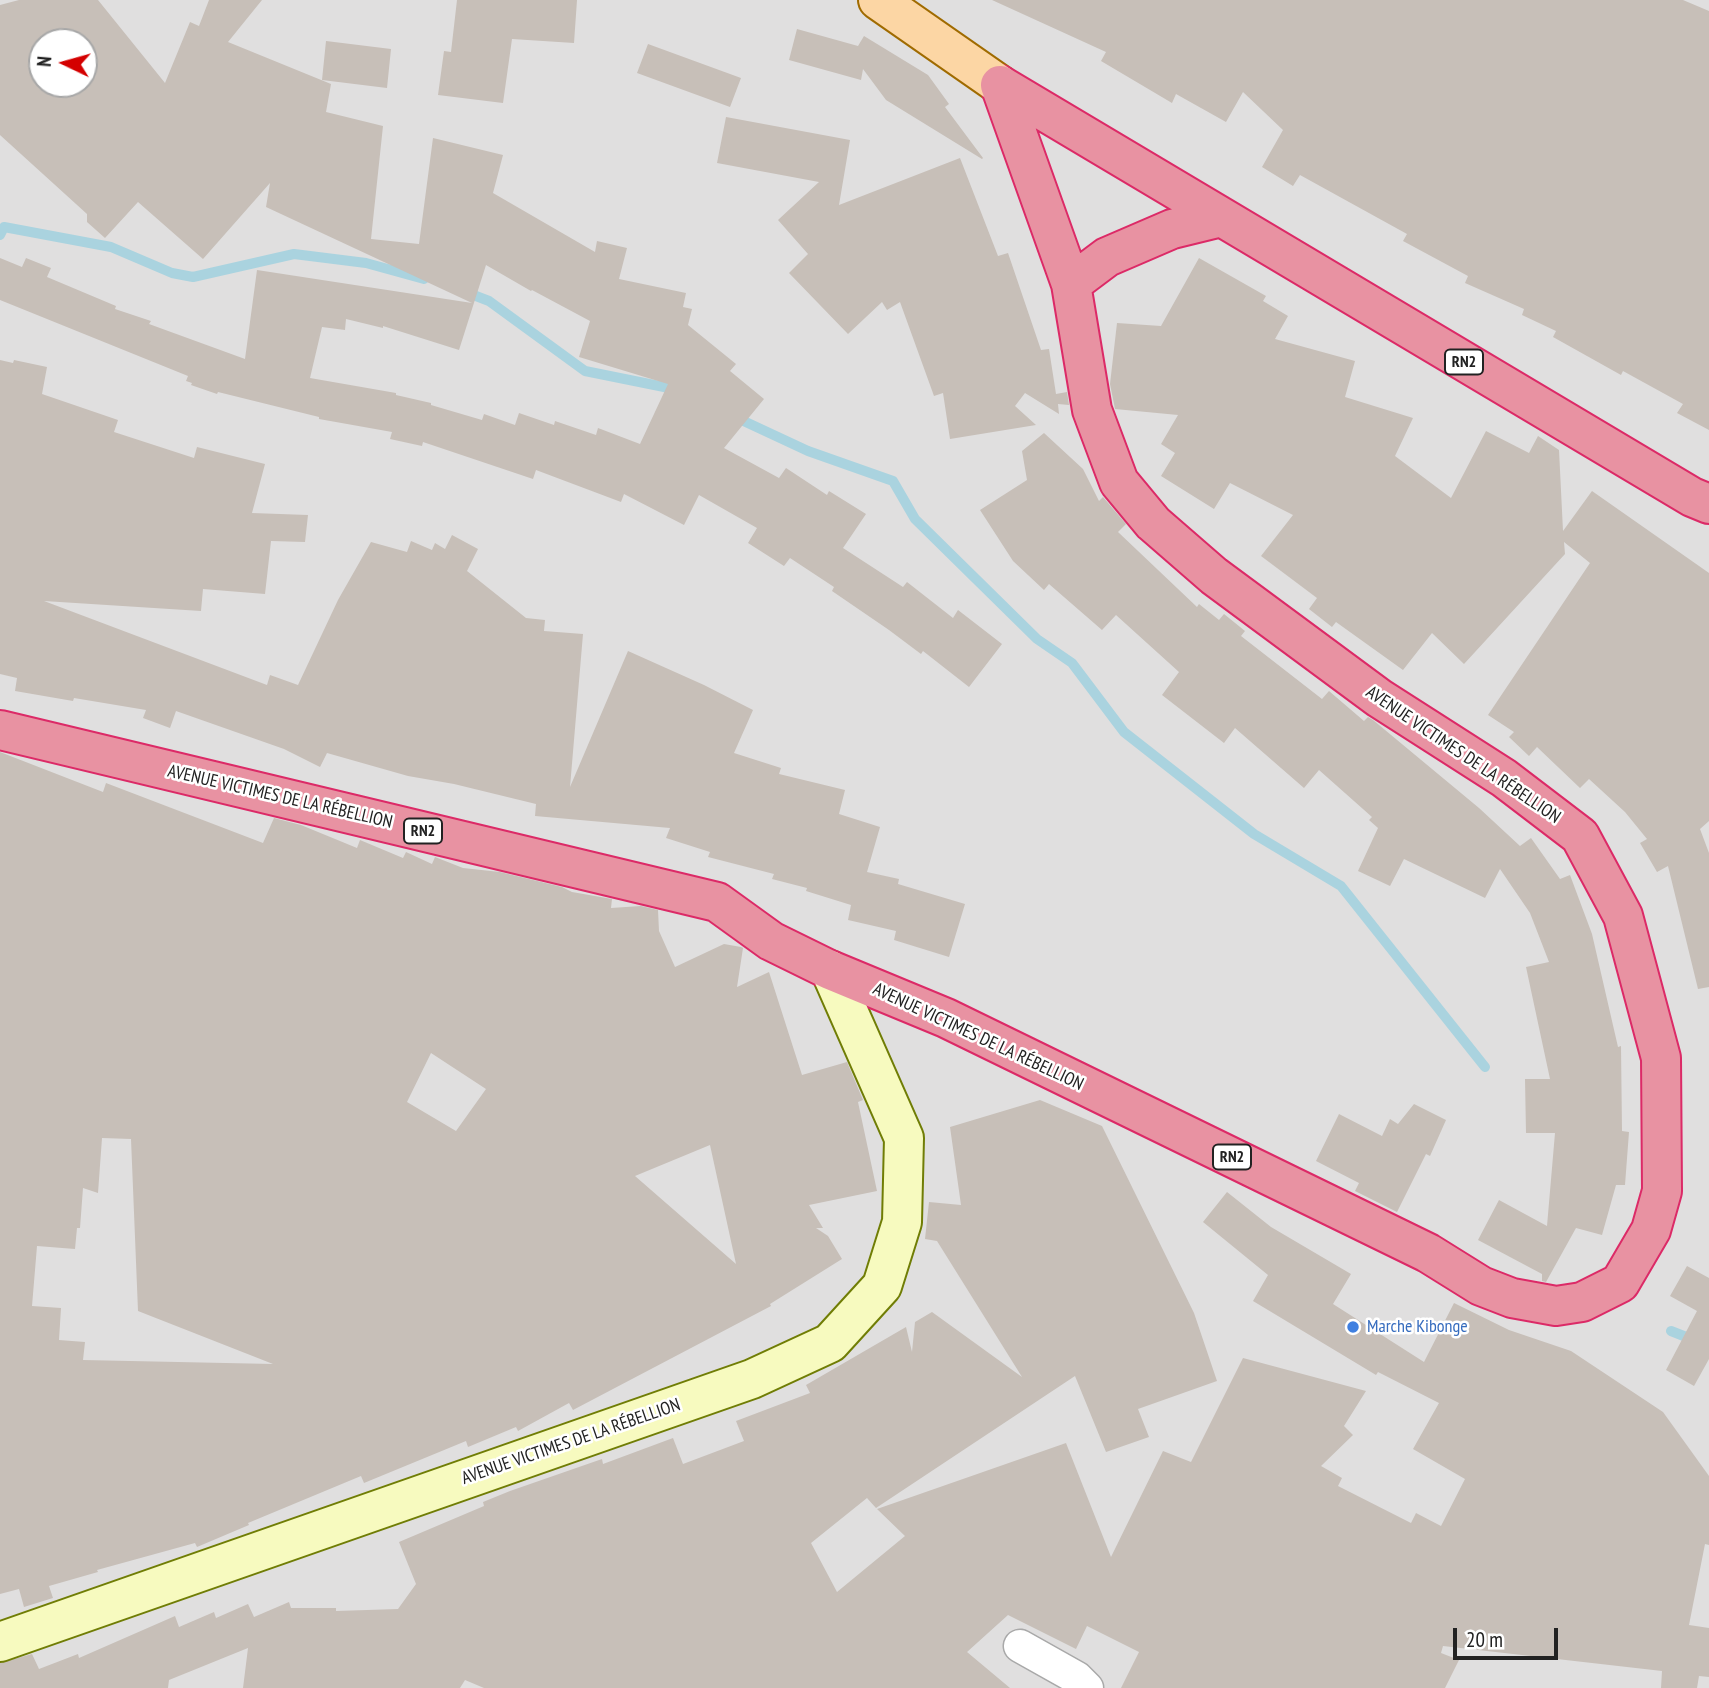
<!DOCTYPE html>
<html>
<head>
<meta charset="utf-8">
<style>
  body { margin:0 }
  #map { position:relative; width:1709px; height:1688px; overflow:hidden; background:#f2efe9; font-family:"PT Sans Narrow",sans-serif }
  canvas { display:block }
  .north { position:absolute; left:28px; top:28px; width:70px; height:70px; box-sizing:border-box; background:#fff; border:2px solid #a7a7a7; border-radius:50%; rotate:275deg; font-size:19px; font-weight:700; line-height:28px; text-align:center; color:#222 }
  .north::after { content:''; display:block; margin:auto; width:24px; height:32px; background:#d40000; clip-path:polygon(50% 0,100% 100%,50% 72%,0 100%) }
  .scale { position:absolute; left:1453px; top:1628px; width:105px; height:32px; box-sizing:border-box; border:4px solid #222; border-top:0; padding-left:9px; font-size:21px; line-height:24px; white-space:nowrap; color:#222; -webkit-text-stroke:5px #fff; paint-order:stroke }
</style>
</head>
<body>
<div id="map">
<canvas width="1709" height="1688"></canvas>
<div class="north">N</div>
<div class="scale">20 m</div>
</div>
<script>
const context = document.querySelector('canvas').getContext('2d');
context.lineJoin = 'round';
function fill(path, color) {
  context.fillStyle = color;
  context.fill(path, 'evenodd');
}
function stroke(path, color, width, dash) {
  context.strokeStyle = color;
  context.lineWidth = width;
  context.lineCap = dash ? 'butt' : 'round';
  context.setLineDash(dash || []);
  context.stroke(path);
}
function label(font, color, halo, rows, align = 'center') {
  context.font = font + ' "PT Sans Narrow",sans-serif';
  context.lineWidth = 5;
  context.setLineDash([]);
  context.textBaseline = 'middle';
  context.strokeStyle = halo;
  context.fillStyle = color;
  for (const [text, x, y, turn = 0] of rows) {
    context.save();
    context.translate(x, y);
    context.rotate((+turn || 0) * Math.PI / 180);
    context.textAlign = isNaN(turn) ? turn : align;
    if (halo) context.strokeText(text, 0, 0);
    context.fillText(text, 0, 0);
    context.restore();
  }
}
fill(new Path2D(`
  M0,0h1709v1688h-1709zM42,42h42v42h-42z`), '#e0dfdf');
stroke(new Path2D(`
  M0,235l4,-8 107,20 61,26 21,4 101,-23 72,9 58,16
  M463,291l26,10 96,70 94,19
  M735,417l73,34 85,30 22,38 122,120 35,24 52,69 130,102 87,52 144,181
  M1671,1331l38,15`), '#aad3df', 10);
fill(new Path2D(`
  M19,0h79l67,83 25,-61 9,4 10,-26h53l-34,42 103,42 -5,28 57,14 -12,113 48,5 14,-106 70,17 -10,38 102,59 2,-11 30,7 -8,31 67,14 -3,14 9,2 -4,16 48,39 -6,7 34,28 -40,49 55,30 7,-10 41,27 2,-4 37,23 -23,34 60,39 4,-5 46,36 5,-8 44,34 -33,43 -46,-36 -2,3 -32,-24 -57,-39 2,-4 -44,-29 -6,8 -36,-23 9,-15 -58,-33 -15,30 -60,-31 -3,8 -85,-32 -3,9 -110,-37 -1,4 -32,-7 2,-7 -73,-13v-2l-101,-25 -1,2 -26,-9 1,-2 -6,-2 2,-5 -188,-76v-42l22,9 4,-9 25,10 -4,9 69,29 -1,3 36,12 -2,3 96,35 12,-89 215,33 -206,-96 4,-24 -67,76 -65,-57 -33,36 -18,-16v-8l-87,-79v-130zM42,42h42v42h-42zM486,265l45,26 1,-1 58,31 -11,36 89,27 -28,60 -42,-16 -2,7 -41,-14 -1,4 -35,-12 -4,12 -31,-11 -2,6 -51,-15v-2l-35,-8v-2l-86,-15 12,-51 23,3 1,-11 37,9v-2l76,24z
  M457,0h120l-3,43 -62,-4 -9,64 -65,-8 6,-44 7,1z
  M992,0h691l26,11v419l-32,-17 6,-9 -60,-33 -2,4 -68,-38 3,-6 -34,-16 2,-6 -59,-26 3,-7 -65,-35 4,-7 -107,-59 -7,11 -31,-19 21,-37 -40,-38 -17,30 -50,-28 -4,9 -71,-42 5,-9z
  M797,29l61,17 6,-10 64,39 21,29 -4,3 38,51 -1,1 -96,-59 -23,-31 -2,11 -72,-20z
  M326,41l65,8 -4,39 -65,-8z
  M648,44l93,34 -11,29 -93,-34z
  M726,117l124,23 -11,65 121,-47 38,98 10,-3 33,97 8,-1 7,45 11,-2 2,13 -11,-1 1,10 -34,-21 -10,13 21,19 -86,14 -7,-46 -9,3 -34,-94 -13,8 -5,-8 -34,32 -59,-61 19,-19 -30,-34 41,-38 -102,-19z
  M1199,258l67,38 -3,5 25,15 -13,23 80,22 -10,36 68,21 -18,38 56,42 35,-67 43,22 9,-17 21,14 4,81 29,-40 117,82v248l-9,8 9,24v134l-11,2 -30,-123 -11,6 -17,-29 7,-4 -22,-27 -36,-33 -9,9 -43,-41 -8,9 -20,-19 5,-5 -26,-17 102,-152 -26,-21 1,12 -101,110 -32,-31 -29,37 -67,-48 -4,5 -23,-18 8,-11 -56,-42 32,-41 -63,-32 -16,26 -53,-33 14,-23 -14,-9 17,-29 -63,-6 -5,-25 7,-61 44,3z
  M0,360l13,3 1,-3 33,7 -5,27 76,26 -4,12 80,26 3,-11 68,17 -13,49 56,2 -3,27 -34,-1 -6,53 -62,-5 -2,22 -157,-10 223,84 3,-10 28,10 40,-85 33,-58 36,10 4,-11 21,9 3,-7 10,6 7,-14 26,14 -11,22 59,47 19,2 -1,11 39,3 -13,153 58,-136 76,34 49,25 -19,43 47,15 -2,6 66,16 -6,24 41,13 -13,45 32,7 -1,5 67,20 -16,53 -55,-17 2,-9 -48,-11 3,-15 -45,-14 1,-3 -35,-9 2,-5 -66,-17 2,-5 -44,-14 4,-10 -135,-12 1,-12 -82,-20 -46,-8 -81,-23 -7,14 -36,-18 -108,-38 -6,17 -27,-10 3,-8 -72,-12 -1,3 -58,-10 2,-13 -17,-4z
  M1044,433l39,36 16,32 4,-4 23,27 -8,8 79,75 2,-3 20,16 5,-6 21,17 -4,5 81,63 7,-8 35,30 4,-4 5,3 106,88 41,38 11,-8 29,41 10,-4 22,59 26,113 3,-1 1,85 7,1 -4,53h-9l-14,50 -26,-7 -30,54 -4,-1v-7l-64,-34 21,-40 48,26 8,-93h-29l-1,-54h25l-24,-112 23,-5 -19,-49 -30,-44 -15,29 -81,-39 -14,27 -32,-15 20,-43 -9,-8 3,-3 -53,-47 -15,18 -69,-60 -11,15 -62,-48 17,-23 -63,-57 -14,15 -53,-46 -5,6 -31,-29 -33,-51 47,-30 -5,-29z
  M0,752l103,40 3,-9 157,60 11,-25 27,7 56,23 3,-8 43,18 3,-6 26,12 3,-7 28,11 37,4 62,15 10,5 40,7 -1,9 30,-2 17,4 1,21 16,36 49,-23 17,3 2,1 -6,39 32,-15 33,103 45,-13 16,38 -5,2 19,89 -68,14 14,23h-7l12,8 14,23 -72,45 1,2 -198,104 -4,-7 -51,28 -2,-4 -48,20 -2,-6 -102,42 -3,-7 -113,47 1,2 -52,22 -2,-4 -98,27 1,2 -49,14 4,12 -29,9 -5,-18 -19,5zM431,1053l55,36 -30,42 -49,-29zM102,1138l29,1 7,172 135,53 -190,-4 2,-18 -26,-2 2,-32 -29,-2 5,-60 38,3 2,-21h3l3,-40 15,5zM710,1145l26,119 -101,-88z
  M1040,1100l62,26 92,187 23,68 -79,28 11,28 -43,15 -31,-76 -199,132 -9,-10 -56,45 26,49 68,-56 -28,-27 189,-66 45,114 52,-106 28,11 52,-104 123,33 -22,35 9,9 -32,31 21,12 -4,8 73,37 5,-10 25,13 24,-47 -52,-30 26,-46 -61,-31 -2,3 -123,-74 15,-26 -65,-53 24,-30 44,35 80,47 -18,30 91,58 30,-59 55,27 62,21 92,61 46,64v69l-4,-1 -16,81 20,3v49l-10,-1 -2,12h-36l1,-17 -219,-25 -2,7 18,7 -14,28h-324l18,-36 -52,-26 -11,23 -68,-34 -41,37 43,36h-526l-19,-8 -5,8h-217l5,-40 -79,32 -1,8h-168v-25l32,-9 7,15 39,-15 1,4 96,-42 4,11 35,-15 2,6 32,-14 6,13 35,-15 2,6h45v3l62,-2 18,-25 -17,-42 85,-36 -1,-4 27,-11 92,-32 1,5 70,-26 10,26 61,-23 -8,-20 74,-28 -4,-8 100,-58 6,25 3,-30 17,-10 90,65 -85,-136 -12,-2 4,-37 32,3 -11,-78z
  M1414,1104l32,16 -16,36 -4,-2 -29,58 -42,-21 4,-8 -43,-22 23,-47 43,22 8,-17 8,5z
  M1687,1266l22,12v81l-15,27 -28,-16 31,-59 -27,-15z`), '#c7bfb8');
const street = new Path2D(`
  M1020,1646l57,32 10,10`);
const secondary = new Path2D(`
  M0,1642l752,-263 78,-36 52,-57 20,-64 2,-84 -74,-168`);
const primary = new Path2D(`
  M878,0l122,85`);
const highway = new Path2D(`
  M1000,85l692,412 17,7
  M1071,284l36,-27 65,-28 49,-12
  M0,730l717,172 54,39 59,29 116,48 482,235 53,33 31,12 44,8 26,-4 38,-19 31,-53 11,-39 -1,-133 -38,-142 -43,-80 -76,-58 -125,-80 -165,-122 -61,-53 -34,-41 -27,-72 -21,-126 -71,-199`);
stroke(street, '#a9a9a9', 35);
stroke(secondary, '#707d05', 42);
stroke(primary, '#a06b00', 42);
stroke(highway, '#dc2a67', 42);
stroke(street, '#fff', 32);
stroke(secondary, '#f7fabf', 38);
stroke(primary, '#fcd6a4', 38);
stroke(highway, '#e892a2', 38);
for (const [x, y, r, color] of [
  [1353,1327,7,"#3f7fe0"]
]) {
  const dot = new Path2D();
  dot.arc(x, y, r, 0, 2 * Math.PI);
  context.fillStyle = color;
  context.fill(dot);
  stroke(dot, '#fff', 2.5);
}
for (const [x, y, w] of [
  [1464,362,38],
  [423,831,38],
  [1232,1157,38]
]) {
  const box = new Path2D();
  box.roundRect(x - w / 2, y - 12.5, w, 25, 5);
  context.fillStyle = '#fff';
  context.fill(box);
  stroke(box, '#222', 2);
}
label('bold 16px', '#222', null, [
  ["RN2",1464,362],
  ["RN2",423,831],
  ["RN2",1232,1157]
]);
label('18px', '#222', '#fff', [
  ["AVENUE VICTIMES DE LA RÉBELLION",1463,755,34],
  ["AVENUE VICTIMES DE LA RÉBELLION",280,797,13],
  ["AVENUE VICTIMES DE LA RÉBELLION",978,1037,25],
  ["AVENUE VICTIMES DE LA RÉBELLION",571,1442,-19]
]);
label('18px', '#366cbe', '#fff', [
  ["Marche Kibonge",1367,1327]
], 'left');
</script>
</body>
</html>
